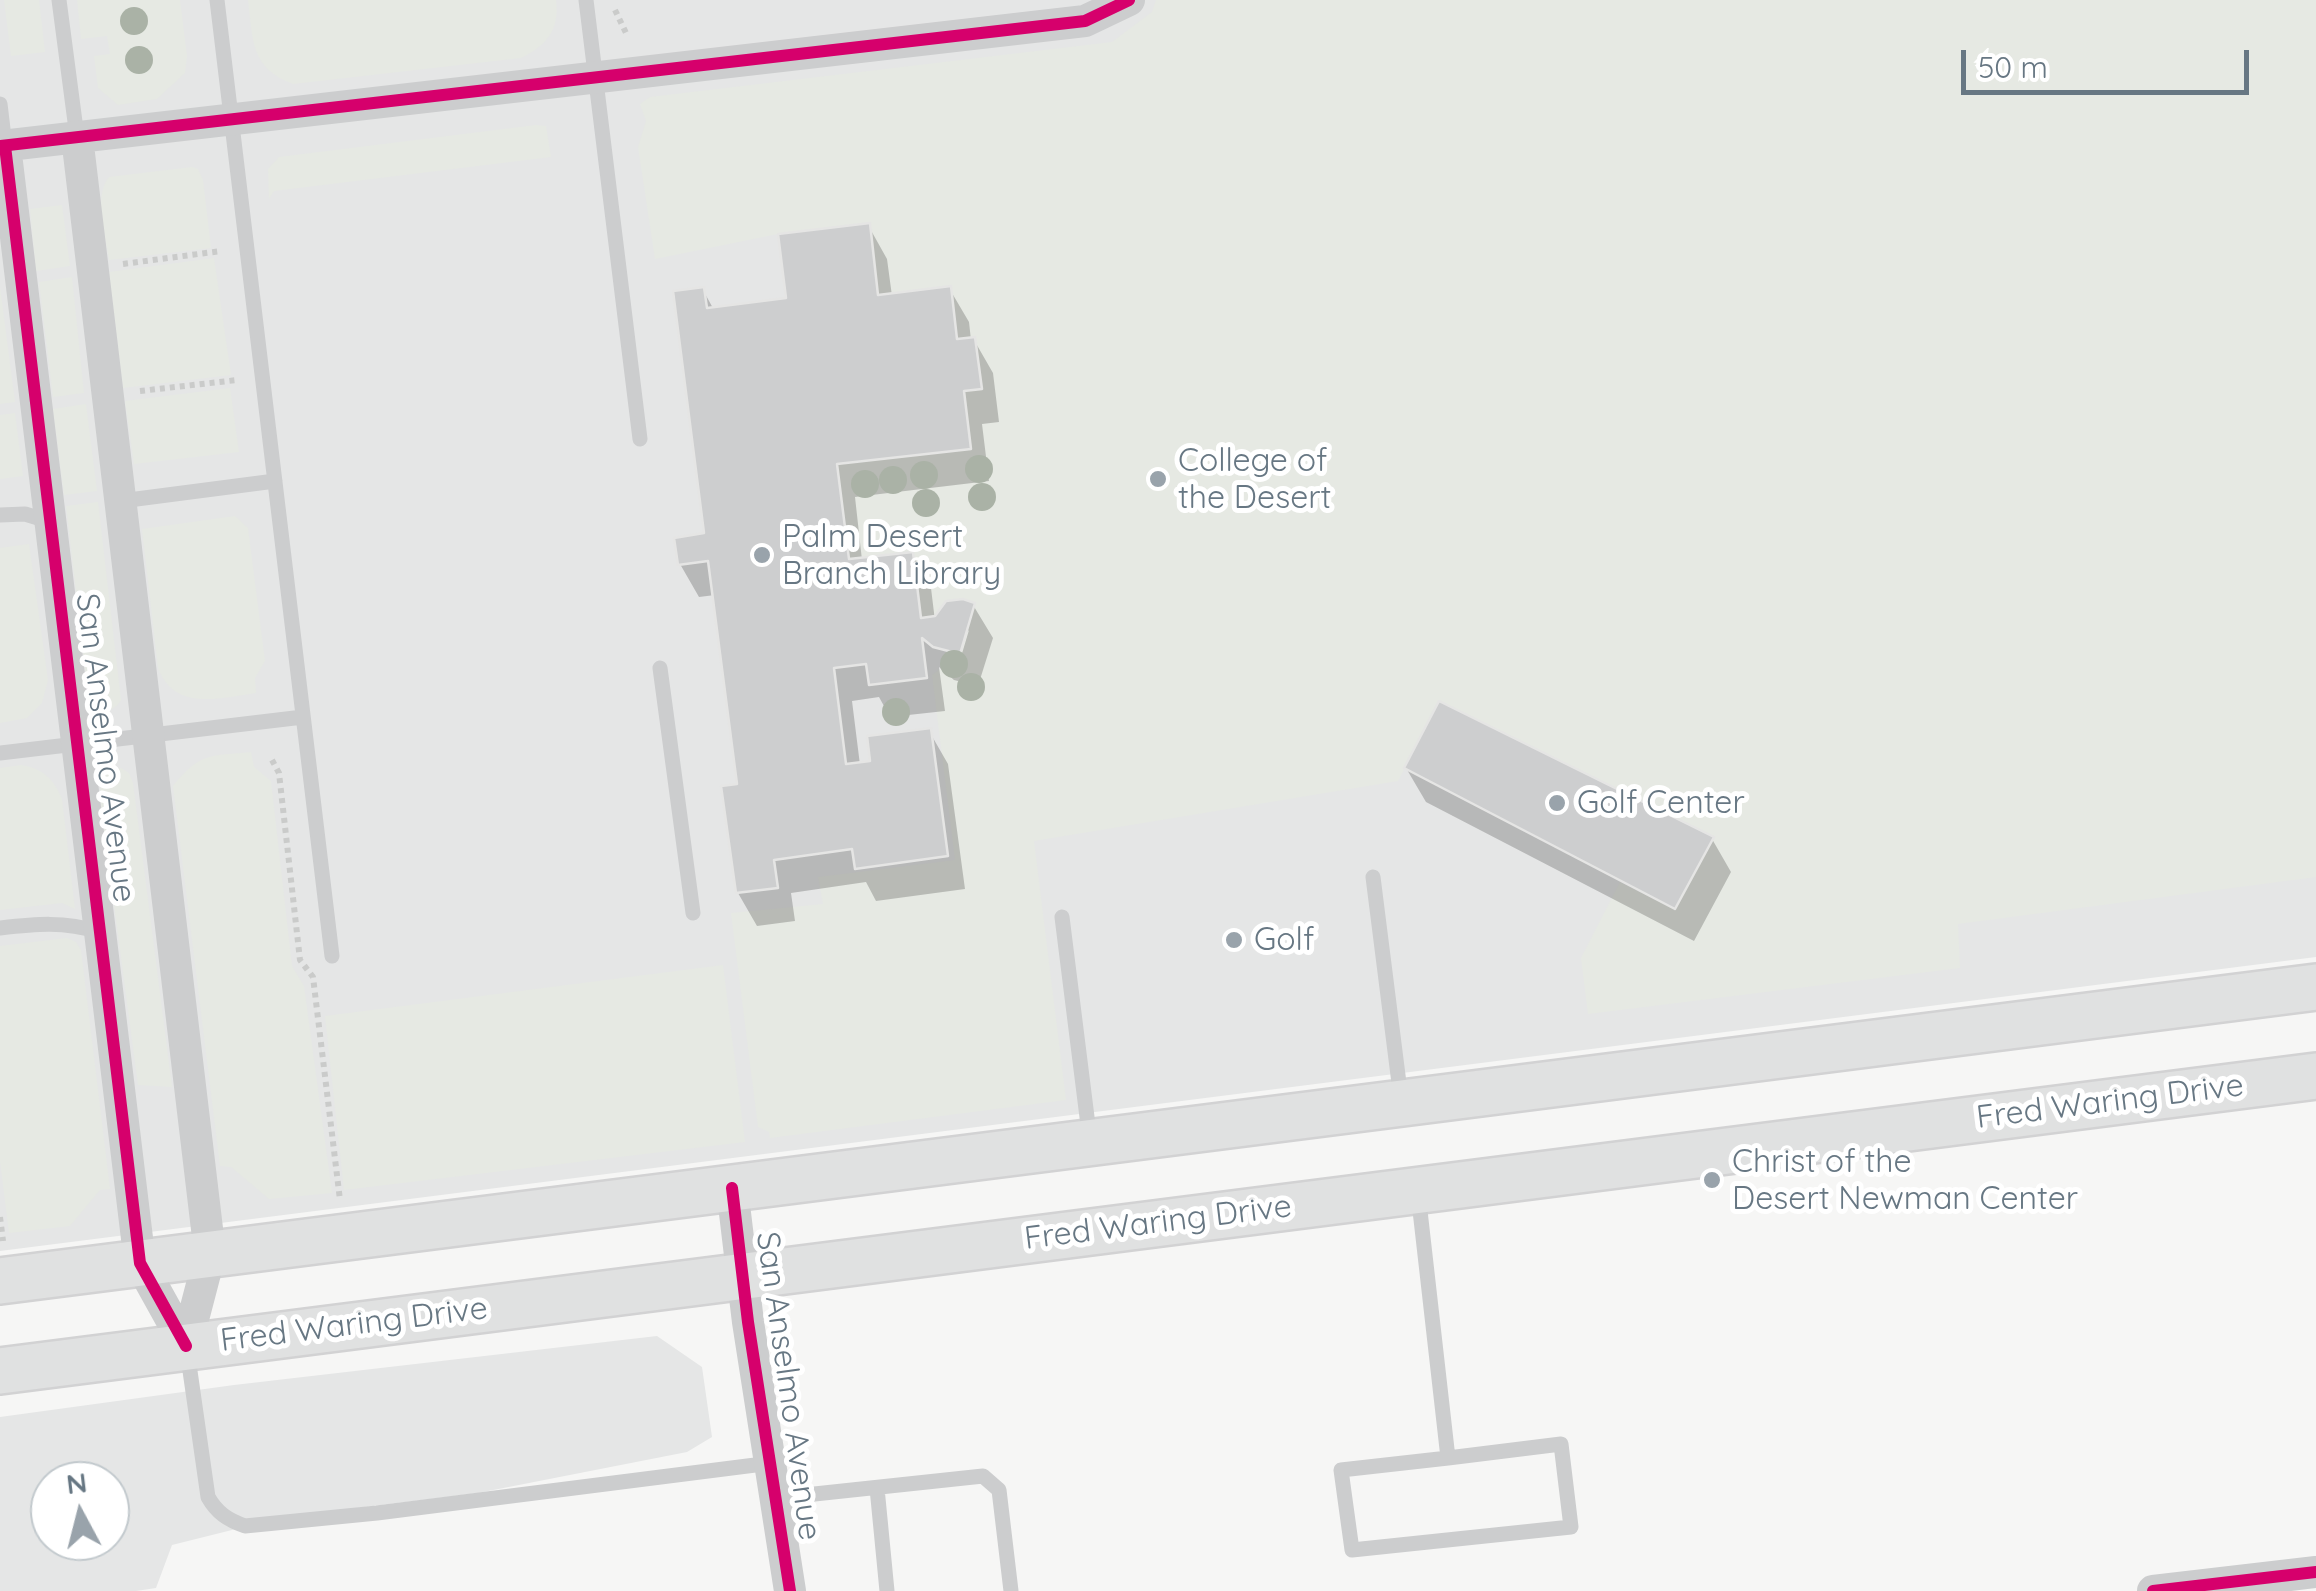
<!DOCTYPE html>
<html>
<head>
<meta charset="utf-8">
<style>
  body { margin:0 }
  #map { position:relative; width:2316px; height:1591px; overflow:hidden; background:#f6f6f5; font-family:Quicksand,sans-serif }
  canvas { display:block }
  .north { position:absolute; left:30px; top:1461px; width:100px; height:100px; box-sizing:border-box; background:#fff; border:2px solid #c2c9cd; border-radius:50%; rotate:353deg; font-size:28px; font-weight:700; line-height:40px; text-align:center; color:#677783 }
  .north::after { content:''; display:block; margin:auto; width:35px; height:45px; background:#99a3ab; clip-path:polygon(50% 0,100% 100%,50% 72%,0 100%) }
  .scale { position:absolute; left:1961px; top:50px; width:288px; height:45px; box-sizing:border-box; border:5px solid #677783; border-top:0; padding-left:12px; font-size:30px; line-height:35px; white-space:nowrap; color:#677783; -webkit-text-stroke:8px #fff; paint-order:stroke }
</style>
</head>
<body>
<div id="map">
<canvas width="2316" height="1591"></canvas>
<div class="north">N</div>
<div class="scale">50 m</div>
</div>
<script>
const context = document.querySelector('canvas').getContext('2d');
context.lineJoin = 'round';
function fill(path, color) {
  context.fillStyle = color;
  context.fill(path, 'evenodd');
}
function stroke(path, color, width, dash) {
  context.strokeStyle = color;
  context.lineWidth = width;
  context.lineCap = dash ? 'butt' : 'round';
  context.setLineDash(dash || []);
  context.stroke(path);
}
function label(font, color, halo, rows, align = 'center') {
  context.font = font + ' Quicksand,sans-serif';
  context.lineWidth = 10;
  context.setLineDash([]);
  context.textBaseline = 'middle';
  context.strokeStyle = halo;
  context.fillStyle = color;
  for (const [text, x, y, turn = 0] of rows) {
    context.save();
    context.translate(x, y);
    context.rotate((+turn || 0) * Math.PI / 180);
    context.textAlign = isNaN(turn) ? turn : align;
    if (halo) context.strokeText(text, 0, 0);
    context.fillText(text, 0, 0);
    context.restore();
  }
}
fill(new Path2D(`
  M0,0h2316v957l-2316,294z
  M657,1336l45,31 10,70 -25,15 -209,41 -194,24 -112,28 -16,43 -20,3h-136v-174l234,-32zM50,1481h60v60h-60z`), '#e5e6e6');
fill(new Path2D(`
  M4,0h35l6,52 -34,4z
  M77,0h103l7,56 -2,17 -28,26 -39,6 -20,-17 -4,-32 16,-2 -3,-18 -26,3z
  M248,0h308c4,30 -10,46 -35,58l-228,26c-43,-16 -40,-44 -45,-84z
  M1156,0h1160v877l-358,47 2,44 -372,46 -7,-56 39,-76 55,27 39,-72 -275,-135 -41,79 -364,60 32,259 -296,38 -1,-6 -11,-5 -27,-214 92,-9 -5,-27 137,-17 -23,-185 28,-21 15,-51 -12,-4 -17,2 -11,15 -14,2 -8,-66 -64,7 -12,-95 134,-16 -7,-57 18,-3 -7,-50 -18,1 -7,-53 -72,9 -9,-72 -91,11 -123,25 -17,-112 8,-26 -6,-17 10,-7 462,-55 40,-30z
  M536,125l10,1 5,31 -277,34 -5,8 -1,-30 11,-12z
  M192,167l6,2 5,11 8,68 -102,12c-3,-23 -16,-64 0,-83z
  M62,205l8,61 -34,5 -6,-62z
  M214,258l17,117 -108,13 -14,-116z
  M72,277l12,116 -31,4 -14,-115z
  M0,287l15,115 -15,2z
  M230,388l9,64 -105,12 -9,-63z
  M86,404l11,87 -33,4 -11,-86z
  M15,413l8,63 -23,3v-64z
  M98,502l23,198c-5,9 -12,11 -22,11l-10,-9 -23,-196z
  M235,516l13,12 17,133 -10,17 1,15c-37,5 -81,19 -98,-25l-16,-139z
  M29,544l19,136 -6,23 -15,15 -27,5v-175z
  M251,752l3,15 17,14 21,185 12,20 28,207 -63,6 -38,-32 -11,-1 -47,-380c27,-34 38,-30 78,-34z
  M21,765c21,3 33,14 41,34l13,110 -13,-6 -62,7v-142z
  M121,768l8,5 4,10 39,304 -34,-2 -38,-285c0,-17 3,-28 21,-32z
  M67,938l9,4 5,8 29,239 -10,1 -30,36 -61,7 -9,-72v-215z
  M723,965l22,177 -401,48 -19,-174z`), '#e6e9e3');
fill(new Path2D(`
  M868,225l19,34 5,37 57,-8 20,34 2,18h3l19,33 6,49 -17,2 7,57 -134,16 7,63 50,-6 19,34 4,33 38,-16 20,33 -15,48 -24,-6 -15,-13 6,44 -55,6 -11,-20 -27,4 8,64 13,-2 56,-32 19,33 17,125 -89,12 -10,-19 -75,11 4,28 -38,5 -19,-33 2,-107 -25,-191 -16,2 -19,-33 27,-29 -4,-245 11,20 75,-10zM969,630l-11,37 -4,-1 8,-28z
  M1406,768l306,71 19,33 -37,69 -268,-139z`), '#0003');
const building = new Path2D(`
  M870,223l8,72 73,-9 6,53 18,-2 7,52 -18,2 7,58 -134,15 12,95 64,-7 8,66 14,-2 11,-15 17,-2 12,4 -15,51 -27,-7 -11,-9 5,40 -58,7 -3,-21 -32,4 12,96 24,-3 -3,-25 64,-8 17,128 -93,13 -3,-20 -78,11 4,28 -42,5 -15,-107 16,-2 -29,-223 -30,4 -4,-27 30,-5 -31,-242 31,-4 3,21 79,-10 -8,-64z
  M1439,701l275,136 -39,72 -271,-141z`);
fill(building, '#cdcecf');
stroke(building, '#e5e5e4', 2.5);
const secondary = new Path2D(`
  M0,1281l2316,-294
  M0,1371l2316,-295`);
stroke(secondary, '#d2d2d3', 50);
stroke(new Path2D(`
  M615,10l11,23
  M123,264l98,-13
  M140,391l97,-11
  M272,760l7,13 21,187 13,17 27,223
  M0,1217l3,24`), '#cacbca', 6, [5, 5]);
stroke(new Path2D(`
  M59,0l18,137
  M217,0l115,956
  M586,0l54,439
  M0,104l5,42
  M121,501l154,-20
  M0,515l25,-1 23,7
  M660,668l33,245
  M0,753l303,-36
  M1373,877l28,222
  M1062,917l28,224
  M0,928c36,-4 64,-7 99,4
  M1418,1193l30,265 -107,12 11,80 219,-23 -10,-83 -113,14
  M187,1350l21,147c9,16 20,23 37,29l132,-13 394,-50
  M877,1488l10,103
  M777,1498l206,-22 16,14 12,101`), '#cccdce', 15);
stroke(new Path2D(`
  M77,137l133,1117 -24,92
  M0,146l1085,-125 44,-21
  M5,146l135,1117 46,83
  M732,1188l16,134 42,269
  M2153,1591l163,-19`), '#cccdce', 32);
stroke(secondary, '#e0e1e1', 45);
stroke(new Path2D(`
  M0,146l1085,-125 44,-21
  M5,146l135,1117 46,83
  M732,1188l16,134 42,269
  M2153,1591l163,-19`), '#d6006c', 12);
context.fillStyle = '#aab2a6';
for (const [x, y] of [
  [134,21],
  [139,60],
  [979,469],
  [924,475],
  [893,480],
  [865,484],
  [982,497],
  [926,503],
  [954,664],
  [971,687],
  [896,712]
]) {
  context.beginPath();
  context.arc(x, y, 14, 0, 2 * Math.PI);
  context.fill();
}
for (const [x, y, r, color] of [
  [1158,479,10,"#99a3ab"],
  [762,555,10,"#99a3ab"],
  [1557,803,10,"#99a3ab"],
  [1234,940,10,"#99a3ab"],
  [1712,1180,10,"#99a3ab"]
]) {
  const dot = new Path2D();
  dot.arc(x, y, r, 0, 2 * Math.PI);
  context.fillStyle = color;
  context.fill(dot);
  stroke(dot, '#fff', 4);
}
label('32px', '#677783', '#fff', [
  ["College of",1178,461],
  ["the Desert",1178,498],
  ["Palm Desert",782,537],
  ["Branch Library",782,574],
  ["Golf Center",1577,803],
  ["Golf",1254,940],
  ["Christ of the",1732,1162],
  ["Desert Newman Center",1732,1199]
], 'left');
label('32px', '#677783', '#fff', [
  ["San Anselmo Avenue",105,748,83],
  ["Fred Waring Drive",2110,1102,-7],
  ["Fred Waring Drive",1158,1223,-7],
  ["Fred Waring Drive",354,1325,-7],
  ["San Anselmo Avenue",788,1386,82]
]);
</script>
</body>
</html>
